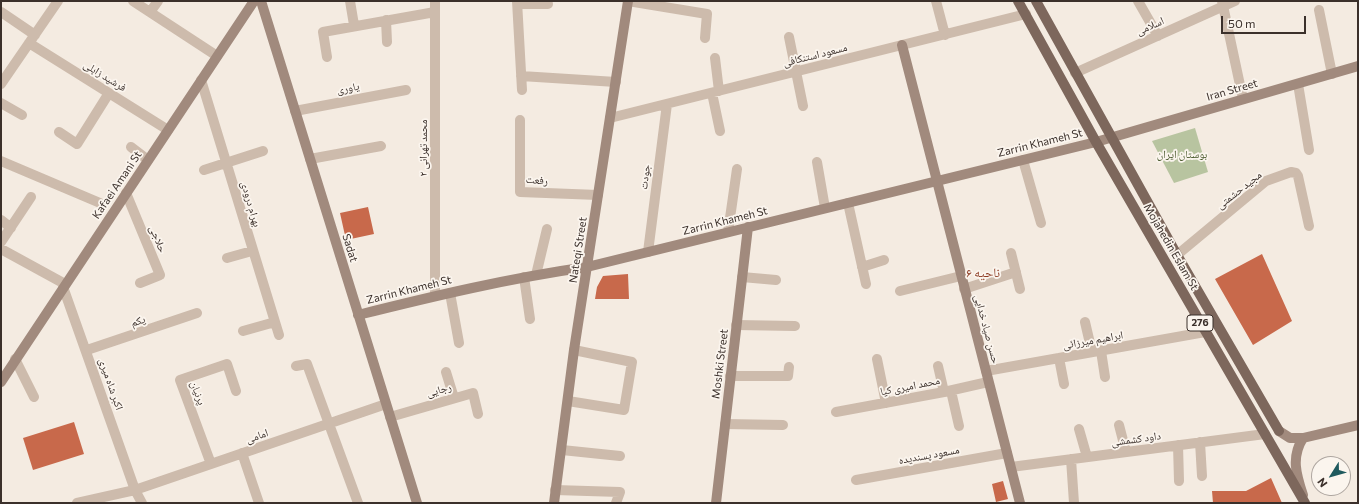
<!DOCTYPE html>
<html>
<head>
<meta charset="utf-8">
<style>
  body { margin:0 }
  #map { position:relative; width:1359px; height:504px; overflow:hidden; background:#f4ebe1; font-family:Commissioner,sans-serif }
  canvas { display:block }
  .frame { position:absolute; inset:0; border:2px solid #3b302b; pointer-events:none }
  .north { position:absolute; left:1311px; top:456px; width:40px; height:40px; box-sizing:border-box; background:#fbf5ee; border:1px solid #aea6a0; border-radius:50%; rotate:233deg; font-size:11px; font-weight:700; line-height:16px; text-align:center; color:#3b302b }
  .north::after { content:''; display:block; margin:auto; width:14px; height:18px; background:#1f5a5e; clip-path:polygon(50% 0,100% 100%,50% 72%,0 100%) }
  .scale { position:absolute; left:1221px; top:16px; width:85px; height:18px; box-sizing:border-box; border:2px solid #3b302b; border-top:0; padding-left:5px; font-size:12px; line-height:14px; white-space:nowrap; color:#3b302b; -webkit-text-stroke:3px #fbf5ee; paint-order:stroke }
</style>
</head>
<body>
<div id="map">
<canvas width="1359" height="504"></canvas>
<div class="frame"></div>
<div class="north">N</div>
<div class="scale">50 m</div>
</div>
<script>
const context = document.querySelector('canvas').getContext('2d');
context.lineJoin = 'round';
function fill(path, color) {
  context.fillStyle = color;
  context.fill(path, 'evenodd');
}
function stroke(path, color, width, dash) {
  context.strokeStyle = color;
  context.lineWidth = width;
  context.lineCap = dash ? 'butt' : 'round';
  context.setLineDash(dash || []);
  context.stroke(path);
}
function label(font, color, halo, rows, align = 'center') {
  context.font = font + ' Commissioner,"Noto Naskh Arabic",sans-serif';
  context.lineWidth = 3.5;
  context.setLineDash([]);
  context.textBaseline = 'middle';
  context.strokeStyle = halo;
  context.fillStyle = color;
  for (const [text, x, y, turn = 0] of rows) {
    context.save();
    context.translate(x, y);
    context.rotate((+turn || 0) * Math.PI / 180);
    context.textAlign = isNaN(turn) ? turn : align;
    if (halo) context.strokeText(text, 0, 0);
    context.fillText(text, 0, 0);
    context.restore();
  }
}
fill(new Path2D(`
  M1195,128l13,44 -34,11 -22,-42z`), '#b8c4a0');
fill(new Path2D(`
  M368,207l6,27 -28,6 -6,-27z
  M1262,254l30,67 -39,24 -38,-66z
  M628,274l1,25h-34l2,-12 6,-11z
  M74,422l10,32 -51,16 -10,-32z
  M1271,478l11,25h-69l-1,-12h34z
  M1003,481l5,18 -12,3 -4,-18z`), '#c8694b');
stroke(new Path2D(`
  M133,1l84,55
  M350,1l4,24
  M435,1v295
  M517,1l5,89
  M628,1l79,13 -2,24
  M936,1l9,34
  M1138,1l20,35
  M1222,1l21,98
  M518,4h30
  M1319,10l13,64
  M1,12l34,23
  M150,12l8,-11
  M386,20l1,22
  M789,37l14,69
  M29,43l139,87
  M327,57l-4,-25 112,-20
  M715,58l4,33
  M1075,73l160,-72
  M521,76l95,6
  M201,80l78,255
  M1,84l57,-83
  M1298,84l11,66
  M712,93l8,38
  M1,103l21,12
  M295,111l111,-21
  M610,118l416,-104
  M520,120v72l78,3
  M59,132l18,12 32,-51
  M131,147l17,13
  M310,159l71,-13
  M1023,160l18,63
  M1,161l99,42
  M817,162l8,46
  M204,170l59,-19
  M126,193l34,82 -20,8
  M848,203l18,81
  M1,220l10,8
  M728,232l9,-63
  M1,242l30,-45
  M1,249l64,35
  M648,252l19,-148
  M1011,253l9,36
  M1177,255l89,-74 25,-9 5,1 2,3 11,50
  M227,258l25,-7
  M862,267l22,-7
  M536,275l11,-46
  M524,277l6,42
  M742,277l34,3
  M63,287l72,203 7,13
  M964,289l52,-17
  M900,291l61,-15
  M450,293l9,50
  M1085,322l7,30
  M736,325l59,1
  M243,331l32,-9
  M87,350l110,-37
  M1101,351l4,26
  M1059,358l5,26
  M15,359l19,38
  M877,359l9,44
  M296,366l11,-2 51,139
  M938,366l6,26
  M986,371l219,-39
  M446,372l8,26
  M730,376h58l1,-9
  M951,391l8,35
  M568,401l56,9 8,-48 -58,-12
  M836,412l108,-20 44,-10
  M390,417l83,-24 5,21
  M725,424l58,1
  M1119,425l7,27
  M1079,429l8,28
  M1200,442l2,34
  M1178,445l1,36
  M562,450l58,6
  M242,453l17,50
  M1071,459l3,44
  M211,464l-31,-84 47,-16 9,27
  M1011,467l254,-33
  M856,480l151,-27
  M555,490l65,2 -4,11
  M77,503l58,-13 251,-86`), '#cdbbac', 10);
stroke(new Path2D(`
  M261,1l156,502
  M902,45l118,458
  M358,315c76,-19 152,-37 229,-48l509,-125 262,-76
  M1,382l253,-381
  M1279,431l11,7h13l55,-13
  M1303,495c-7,-21 -12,-38 0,-57
  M554,503l20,-153 54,-349
  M716,503l32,-276`), '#a18a7d', 10);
stroke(new Path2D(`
  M1018,1l78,141 209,361
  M1036,1l141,254 102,176`), '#7d675c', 10);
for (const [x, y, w] of [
  [1200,323,26]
]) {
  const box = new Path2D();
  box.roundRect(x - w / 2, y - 8, w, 16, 3);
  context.fillStyle = '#fbf5ee';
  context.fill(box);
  stroke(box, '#3b302b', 1);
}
label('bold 10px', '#3b302b', null, [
  ["276",1200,323]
]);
label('11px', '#3b302b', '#fbf5ee', [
  ["اسلامی",1150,26,-24],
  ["مسعود استنکافی",815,55,-14],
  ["فرشید زابلی",105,76,32],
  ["یاوری",348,88,-11],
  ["Iran Street",1232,90,-16],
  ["Zarrin Khameh St",1040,143,-14],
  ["محمد تهرانی ۲",423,148,-90],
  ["جودت",645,177,-83],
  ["رفعت",537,180,5],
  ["Kafaei Amani St",117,185,-56],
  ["مجید حشمتی",1239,190,-38],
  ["بهرام درودی",251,204,74],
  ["Zarrin Khameh St",725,221,-14],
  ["حلاجی",158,239,68],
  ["Mojahedin Eslam St",1171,247,60],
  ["Sadat",350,248,73],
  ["Nateqi Street",578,250,-81],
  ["Zarrin Khameh St",409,290,-14],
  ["یکم",138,321,-18],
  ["حسن صیاد خدایی",987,329,75],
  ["ابراهیم میرزائی",1093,340,-10],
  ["Moshki Street",720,364,-83],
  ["اکبر شاه میری",111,384,71],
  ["محمد امیری کیا",910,386,-11],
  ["رجایی",439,390,-16],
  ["پرنیان",198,393,70],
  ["امامی",257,436,-19],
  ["داود کشمشی",1136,439,-8],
  ["مسعود پسندیده",929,455,-10]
]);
label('11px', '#4a5a2e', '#fbf5ee', [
  ["بوستان ایران",1182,154]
]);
label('13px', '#8c3b22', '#fbf5ee', [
  ["ناحیه ۶",983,273]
]);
</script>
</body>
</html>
